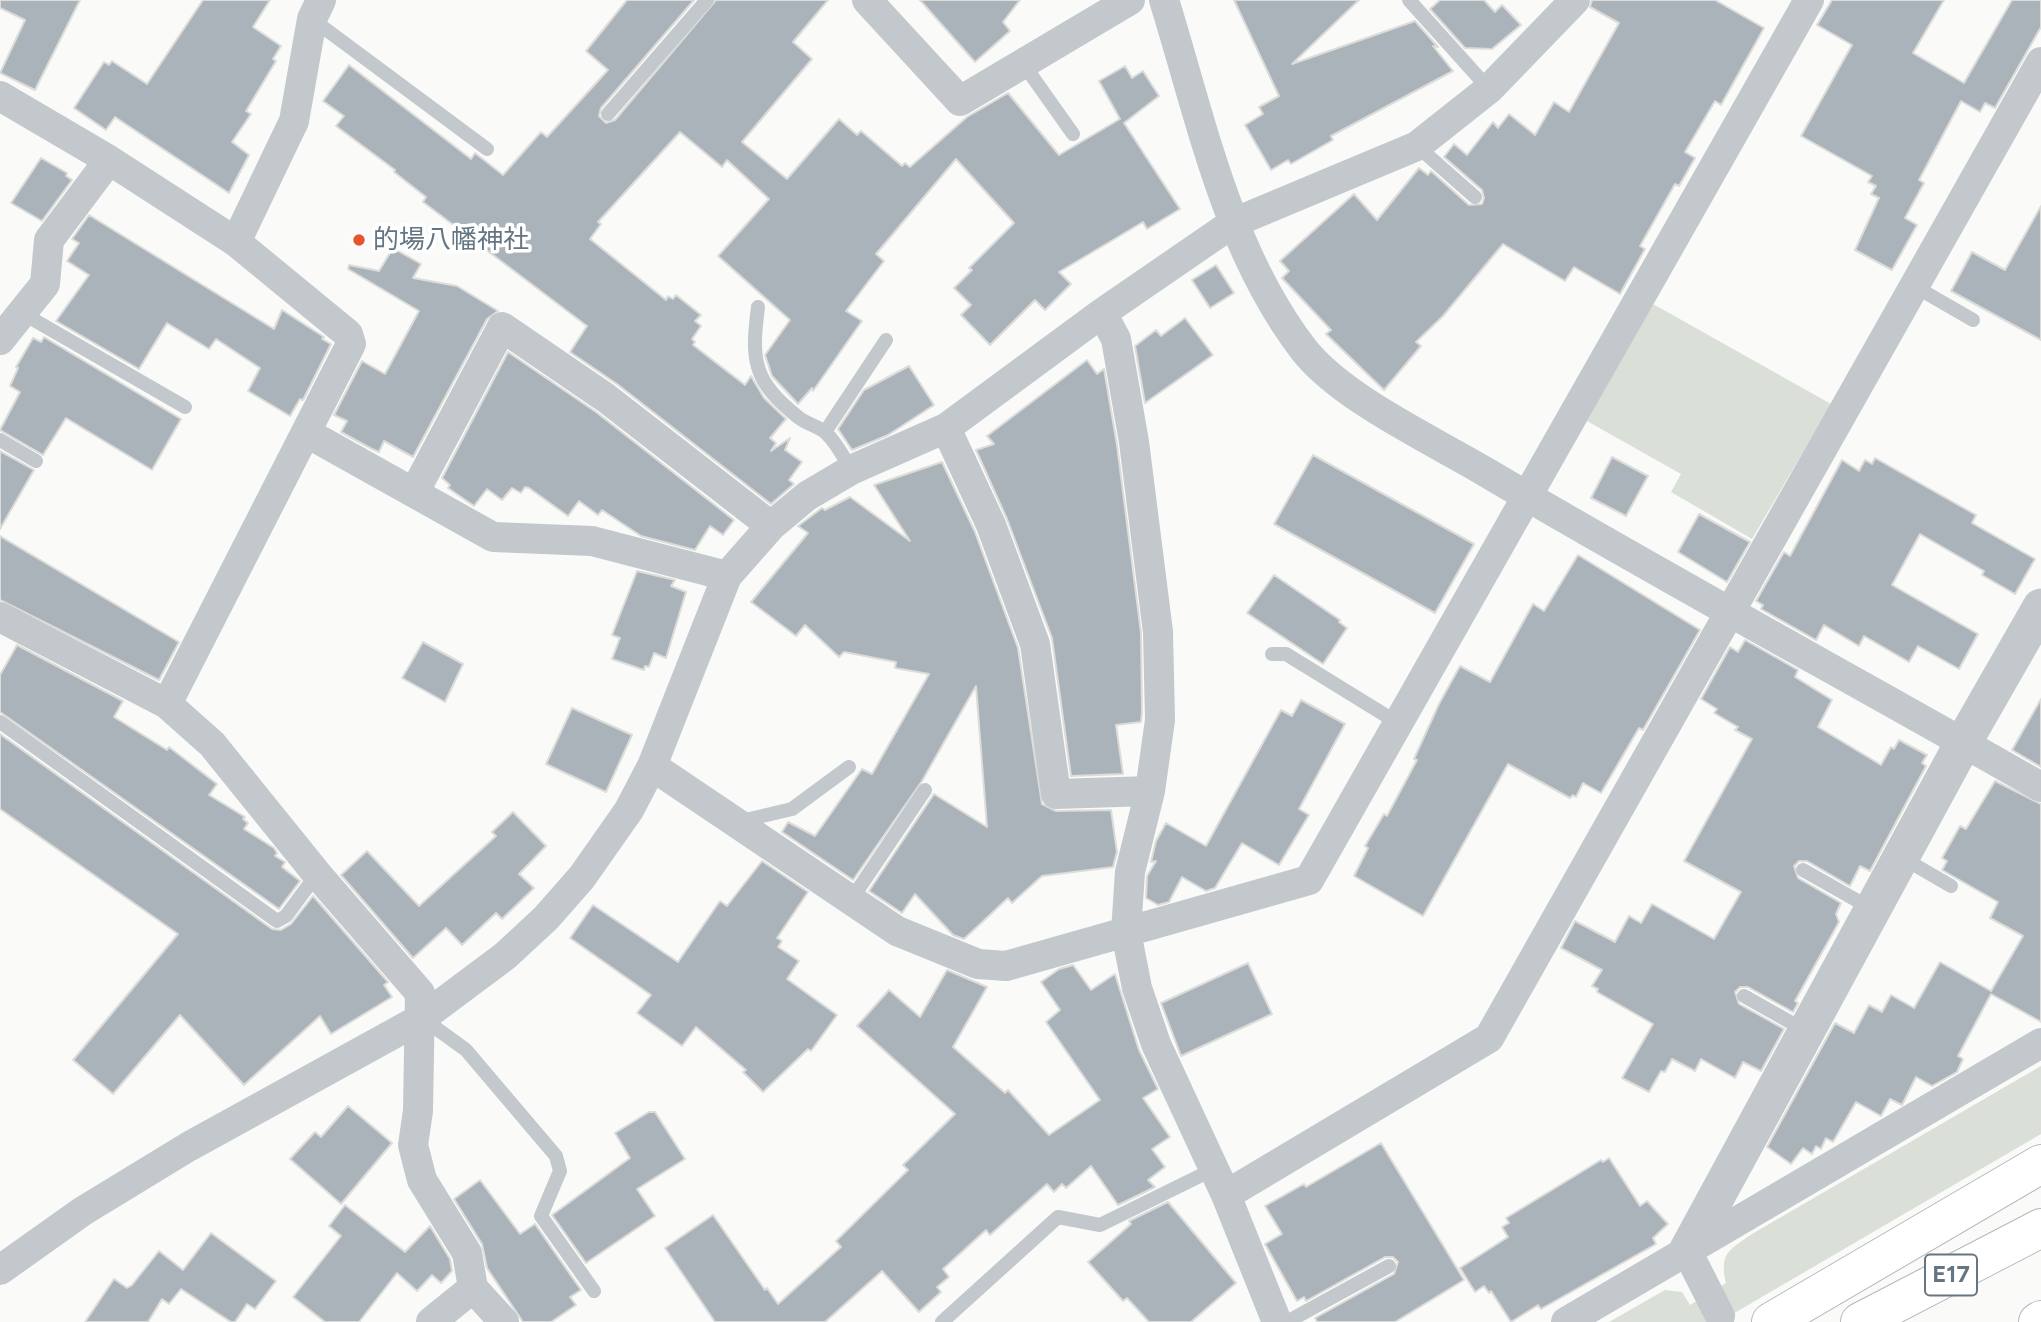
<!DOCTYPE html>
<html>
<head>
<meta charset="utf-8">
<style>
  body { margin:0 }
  canvas { display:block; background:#fafaf8 }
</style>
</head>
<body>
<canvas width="2041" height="1322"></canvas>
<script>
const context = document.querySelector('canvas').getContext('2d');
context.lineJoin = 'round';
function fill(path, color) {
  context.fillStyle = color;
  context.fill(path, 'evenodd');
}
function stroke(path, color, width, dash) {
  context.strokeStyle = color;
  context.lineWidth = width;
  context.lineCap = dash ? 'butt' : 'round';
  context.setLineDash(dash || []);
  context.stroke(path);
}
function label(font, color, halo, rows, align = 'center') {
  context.font = font + ' Figtree,"Noto Sans JP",sans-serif';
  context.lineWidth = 7;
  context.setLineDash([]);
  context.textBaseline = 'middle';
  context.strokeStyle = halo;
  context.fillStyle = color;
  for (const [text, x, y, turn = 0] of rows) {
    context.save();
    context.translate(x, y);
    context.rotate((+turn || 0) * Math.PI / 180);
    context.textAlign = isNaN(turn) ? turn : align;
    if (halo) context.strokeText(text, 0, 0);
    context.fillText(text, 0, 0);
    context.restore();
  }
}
fill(new Path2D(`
  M1653,304l178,100 -79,135 -81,-47 10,-18 -94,-53z
  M2041,1066v68l-322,188h-110l56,-32 17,2 8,13 36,-22c-7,-30 3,-33 26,-49z`), '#dadfd7');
const building = new Path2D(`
  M0,0h80l-45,90 -35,-17 25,-53 -25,-12z
  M203,0h67l-17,27 28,19 -8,13 3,2 -30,50 5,3 -19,28 17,13 -20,38 -114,-76 -9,13 -32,-22 30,-46 5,3 3,-4 35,23z
  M627,0h67l-93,108 -2,8 7,7 9,-3 101,-120h112l-35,42 19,17 -70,83 45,37 52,-60 18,16 4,-4 41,35 3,-3 5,4 57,-50 41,-24 51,62 61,-36 -21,-38 26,-15 7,12 11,-7 16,25 -35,27 56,86 -33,20 -4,-7 -84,50 12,12 -26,26 -10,-10 -45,45 -29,-30 10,-10 -17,-17 18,-18 -3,-2 45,-45 -58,-64 -80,95 8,7 -38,50 16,10 -49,70 -1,-3 -14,16 -26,-28 -7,-21 25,-35 -72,-64 51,-57 -42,-39 -5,7 -42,-35 -82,90 3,2 -11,15 76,61 2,-4 5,3 3,-4 25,20 -6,6 6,5 -9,13 3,3 -2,3 52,40 6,-9 13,22 22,21 -16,19 6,5 -5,8 19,-13 -5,12 17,12 -13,18 5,4 -23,20 -154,-120 -47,-32 17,-26 -164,-124 3,-5 -32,-25 1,-2 -59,-44 8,-10 -21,-15 26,-36 122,94 4,-6 28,22 38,-43 6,5 61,-67 -22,-19z
  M920,0h100l-17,22 7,9 -35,31z
  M1234,0h125l-67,64 123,-43 23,26 -5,-1 20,25 -122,65 2,4 -42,24 -3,-4 -17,10 -26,-45 18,-11 -4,-7 20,-11z
  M1440,0h44l11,12 7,-7 19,20 -29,24 -27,-1 -35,-39z
  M1592,0h123l49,28 -43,77 -6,-4 -30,51 10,6 -16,28 -4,-2 -35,62 5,3 -25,45 -46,-27 -9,14 -62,-37 -60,72 -27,26 5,4 -37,44 -58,-56 5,-4 -49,-52 7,-7 -9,-10 74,-67 23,26 42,-52 9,7 3,-4 38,34 13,-1 2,-6 -2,-8 -38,-33 10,-13 13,11 26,-33 5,6 11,-14 26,21 19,-33 15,10 50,-89 -29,-16z
  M1832,0h112l-31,53 51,30 48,-83h29v27l-46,81 -10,-5 -5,9 -19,-11 -42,79 5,3 -19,35 12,7 -25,45 -37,-20 24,-52 -8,-4 5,-8 -8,-4 4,-6 -71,-40 51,-91 -35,-20z
  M41,158l26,15 -1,3 6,4 -30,41 -31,-18z
  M2041,206v134l-90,-49 21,-39 33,18z
  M89,215l185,114 8,-19 42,27 -2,2 9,5 -28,56 -3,-1 -10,17 -42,-25 12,-23 -44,-29 -7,10 -42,-26 -28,46 -83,-48 33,-46 -22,-14 12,-18 -7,-4z
  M393,248l28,16 -8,14 44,8 41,25 -11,8 -74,138 -29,-16 -5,11 -7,-3 -31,-17 6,-11 -13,-6 28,-54 23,13 34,-63 -71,-42 1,-4 30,6z
  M1216,265l18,28 -24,15 -18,-28z
  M1185,318l28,37 -68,48 -10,-57 21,-16 5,6z
  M44,337l137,82 -29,51 -86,-52 -23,37 -43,-25 20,-38 -10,-6 8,-18 -2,-1 17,-29 8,4z
  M508,352l88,60 138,108 -11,15 -13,-9 -15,24 -54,-14 -39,-26 -4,5 -19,-14 -11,15 -39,-28 -4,-1 -4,6 -9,-5 -10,12 -15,-11 -13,17 -26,-18 2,-3 -8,-7z
  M1087,360l10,14 7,-5 13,76 24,188 1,79 -1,10 -25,3 7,49 -52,2 -19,-138 -45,-119 -31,-69 18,-6 -7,-8z
  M909,366l25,39 -46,30 -36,15 -14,-21 26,-39z
  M0,451l34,19 -34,59z
  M1313,455l161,89 -39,69 -161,-89z
  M1612,457l36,19 -22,40 -35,-18z
  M1875,458l101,57 -4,8 63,36 -20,35 -33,-19 2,-4 -64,-37 -28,51 86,49 -19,35 -41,-23 -9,16 -45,-26 -5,10 -35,-21 -8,15 -55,-31 2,-4 -7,-4 28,-49 6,4 52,-96 17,11 6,-11 7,4z
  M942,462l33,70 43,116 24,156 14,7 55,-1 6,42 -4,15 -71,9 -30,27 -4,-5 -44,41 -11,-4 -38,-41 -13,19 -33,-22 65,-97 53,33 -11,-141 -54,95 -69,99 -71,-48 6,-10 27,14 47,-67 10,5 57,-100 -34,-6 1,-6 -52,-10 -5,5 -34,-32 -9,11 -45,-34 57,-69 -10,-7 24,-18 3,2 25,-13 60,44 -36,-56z
  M1699,514l51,28 -23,40 -49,-30z
  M0,536l179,106 -20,38 -159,-80z
  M1578,555l122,75 -57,100 -4,-2 -38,65 -18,-10 -7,14 -3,-2 -3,3 -62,-34 -85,152 -69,-40 14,-28 -3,-2 19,-32 3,2 30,-56 -3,-1 25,-55 21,-38 30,16 43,-78 11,7z
  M637,571l38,9 -4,6 15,6 -20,66 -12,-5 -5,14 -4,-1 -1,4 -32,-11 8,-21 -8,-3z
  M1274,575l66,45 -1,2 8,6 -24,36 -76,-51z
  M1745,640l53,30 -3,7 37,23 -14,27 63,38 10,-18 3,2 5,-9 28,15 -5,8 4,3 -56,105 -10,-5 -10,20 -43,-25h-8l-5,5 4,12 43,25 -5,11 3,8 -44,79 3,2 -5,9 -45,-25h-8l-5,5 4,12 45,25 -23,42 -18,-9 -8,16 -34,-19 -6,12 -23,-12 -7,13 -4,-1 -12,21 -27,-14 31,-54 -56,-32 1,-3 -6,-3 10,-16 -41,-22 14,-27 40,21 14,-26 12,7 11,-19 62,35 27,-47 -57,-31 68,-122 -17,-9 3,-3 -24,-14 3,-4 -16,-10 29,-52 8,5z
  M423,642l40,22 -18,38 -43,-24z
  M17,645l106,56 -9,16 53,33 2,-3 48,37 -8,11 36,22 -2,2 5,4 -4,6 30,19 3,5 -2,3 10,6 -3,5 18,14 -21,28 -279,-197v-37z
  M2041,699v68l-29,-17z
  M1301,700l44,24 -46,85 10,6 -30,50 -37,-22 -27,45 -9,3 -24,-14 -13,25 -11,3 -12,-7 1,-22 9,-15 -5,1 5,-21 10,-18 40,23 75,-136 11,6z
  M572,708l60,27 -26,57 -60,-28z
  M0,734l272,195 9,1 10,-6 22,-28 75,86 -4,3 8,12 -61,37 -11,-18 -76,69 -64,-70 -67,79 -40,-34 105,-126 -178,-125z
  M1995,781l46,23v218l-50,-28 -33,62 5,3 -6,13 -25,14 -16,-9 -14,28 -12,-6 -9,17 -25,-14 -23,40 -7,-4 -5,11 -5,-3 -4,8 -9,-6 -12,16 -24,-17 68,-124 19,10 15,-28 13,7 9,-17 23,13 26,-46 51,29 32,-55 -33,-18 8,-16 -56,-32 5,-9 -5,-3 18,-32 6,3z
  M513,812l33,34 -27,28 15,14 -32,31 -6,-6 -34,32 -16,-17 -33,30 -72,-83 26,-24 52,55 77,-70 -4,-4z
  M762,861l46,31 -31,46 5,3 -4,6 21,14 -12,18 50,36 -26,36 -3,-2 -45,43 -20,-20 3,-2 -50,-43 -14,19 -45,-33 14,-18 -81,-57 23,-33 85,57 42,-61 7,5z
  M1248,963l24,51 -91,42 -20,-53z
  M1073,965l18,25 24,-16 24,76 19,39 -15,9 27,39 -18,12 13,18 -17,13 7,7 -37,18 -27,-39 -25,22 -4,-4 -8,8 -7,-8 -57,51 -4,-5 -43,39 6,8 -12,10 4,5 -22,20 -37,-41 -57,51h-110l-50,-74 48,-33 52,75 2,-2 11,16 63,-57 -5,-6 72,-71 -5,-5 52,-51 -98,-88 32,-36 31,27 27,-47 40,17 -34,60 52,46 3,-3 41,45 51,-35 -54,-78 14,-12 -19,-28 18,-13z
  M348,1106l44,37 -51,61 -51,-45 25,-27 6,5z
  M649,1112h6l30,47 -48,30 18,27 -69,47 -34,-48 78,-57 -15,-25z
  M1381,1143l83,137 -69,42h-78l-2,-4 79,-44 4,-12 -5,-5h-8l-79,44 -2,-4 -7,4 -32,-57 17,-10 -17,-28 39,-22 2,3z
  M1609,1158l31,48 7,-5 21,23 -15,14 3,6 -115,65 -3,-4 -27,17 -20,-31 -2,2 -5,-7 -9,6 -15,-24 48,-31 -6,-10 7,-4 -3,-5 95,-58 2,2z
  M480,1180l40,54 15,-10 46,66 -11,7 6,8 -25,17h-28l-36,-54 -5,-24 -28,-45z
  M1168,1202l68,81 -45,39h-42l-22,-24 -4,3 -35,-39 43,-38 -2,-3z
  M345,1205l60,47 25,-26 20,33 2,12 -11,12 -9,-8 -15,16 -20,-18 -38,49h-34l-32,-25 48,-61 -12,-10z
  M211,1233l65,48 -21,28 -8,-5 -12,18h-4l-50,-33 -12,15 -7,-5 -14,23h-63l29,-43 13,9 5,-3 27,-34 24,19z`);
fill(building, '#aab3b9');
stroke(building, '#dcdcda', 2);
const motorway = new Path2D(`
  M1771,1322l270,-158
  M1860,1322l181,-94
  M2038,1322l3,-2`);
stroke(motorway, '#b4b9bd', 40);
stroke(new Path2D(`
  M1409,0l80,89
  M312,19l175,130
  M1022,62l51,72
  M608,114l99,-114
  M1417,146l58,51
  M1914,286l59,34
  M758,307c-7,54 -5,74 40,110 8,7 21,9 28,16 11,10 18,25 25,37
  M22,313l163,94
  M825,432l61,-92
  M0,440l36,21
  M1272,654h14l112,69
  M0,722l277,199 9,-5 31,-42
  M737,822l55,-13 57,-42
  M1901,857l50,29
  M1803,870l69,39
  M851,900l74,-110
  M1744,996l62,35
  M422,1018l44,32 90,106 4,15 -19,45 53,75
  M942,1322l116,-105 42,8 114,-56
  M1287,1322l102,-56`), '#c3c8cc', 14);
stroke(new Path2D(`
  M867,0l93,101 170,-101
  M1164,0c37,119 63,250 140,350 38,48 126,89 180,121 184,109 372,210 557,316
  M0,96l109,64 127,82 112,92 3,10 -184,360 45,40 105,130 103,119 -2,118 -5,34 9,35 45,73 6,35 31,34
  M236,242l58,-121 18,-102 9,-19
  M1102,313l14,26 18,103 24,190 2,88 -10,71 -20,81 -4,60 11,56 19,56 70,151 51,127
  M0,340l45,-56 4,-44 60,-80
  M946,428l45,97 44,119 21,150 94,-3
  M307,433l186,104 99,4 135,35
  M415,491l87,-164 104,71 165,128
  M0,617l167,87
  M652,766l245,165 81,33 28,2 303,-86 500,-880
  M1226,1195l263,-157 552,-976
  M1687,1251l33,65
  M0,1270l83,-59 105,-64 234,-129 83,-62 41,-38 36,-41 47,-67 23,-44 75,-190 44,-50 36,-30 44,-26 95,-42 156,-115 131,-90 184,-77 72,-57 86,-89
  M431,1322l42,-34
  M1566,1322l475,-279`), '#c3c8cc', 30);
stroke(new Path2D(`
  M1687,1251l276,-508 78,-136`), '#c3c8cc', 37);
stroke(motorway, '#fff', 38);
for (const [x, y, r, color] of [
  [359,240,7,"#e4572e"]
]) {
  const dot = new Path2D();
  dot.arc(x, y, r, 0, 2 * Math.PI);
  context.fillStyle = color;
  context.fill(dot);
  stroke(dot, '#fff', 2.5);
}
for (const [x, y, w] of [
  [1951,1275,52]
]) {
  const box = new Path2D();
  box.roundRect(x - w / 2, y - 20.5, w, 41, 5);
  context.fillStyle = '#fff';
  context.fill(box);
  stroke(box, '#657683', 2);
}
label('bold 24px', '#657683', null, [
  ["E17",1951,1275]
]);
label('26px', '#657683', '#fff', [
  ["的場八幡神社",373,240]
], 'left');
</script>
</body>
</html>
